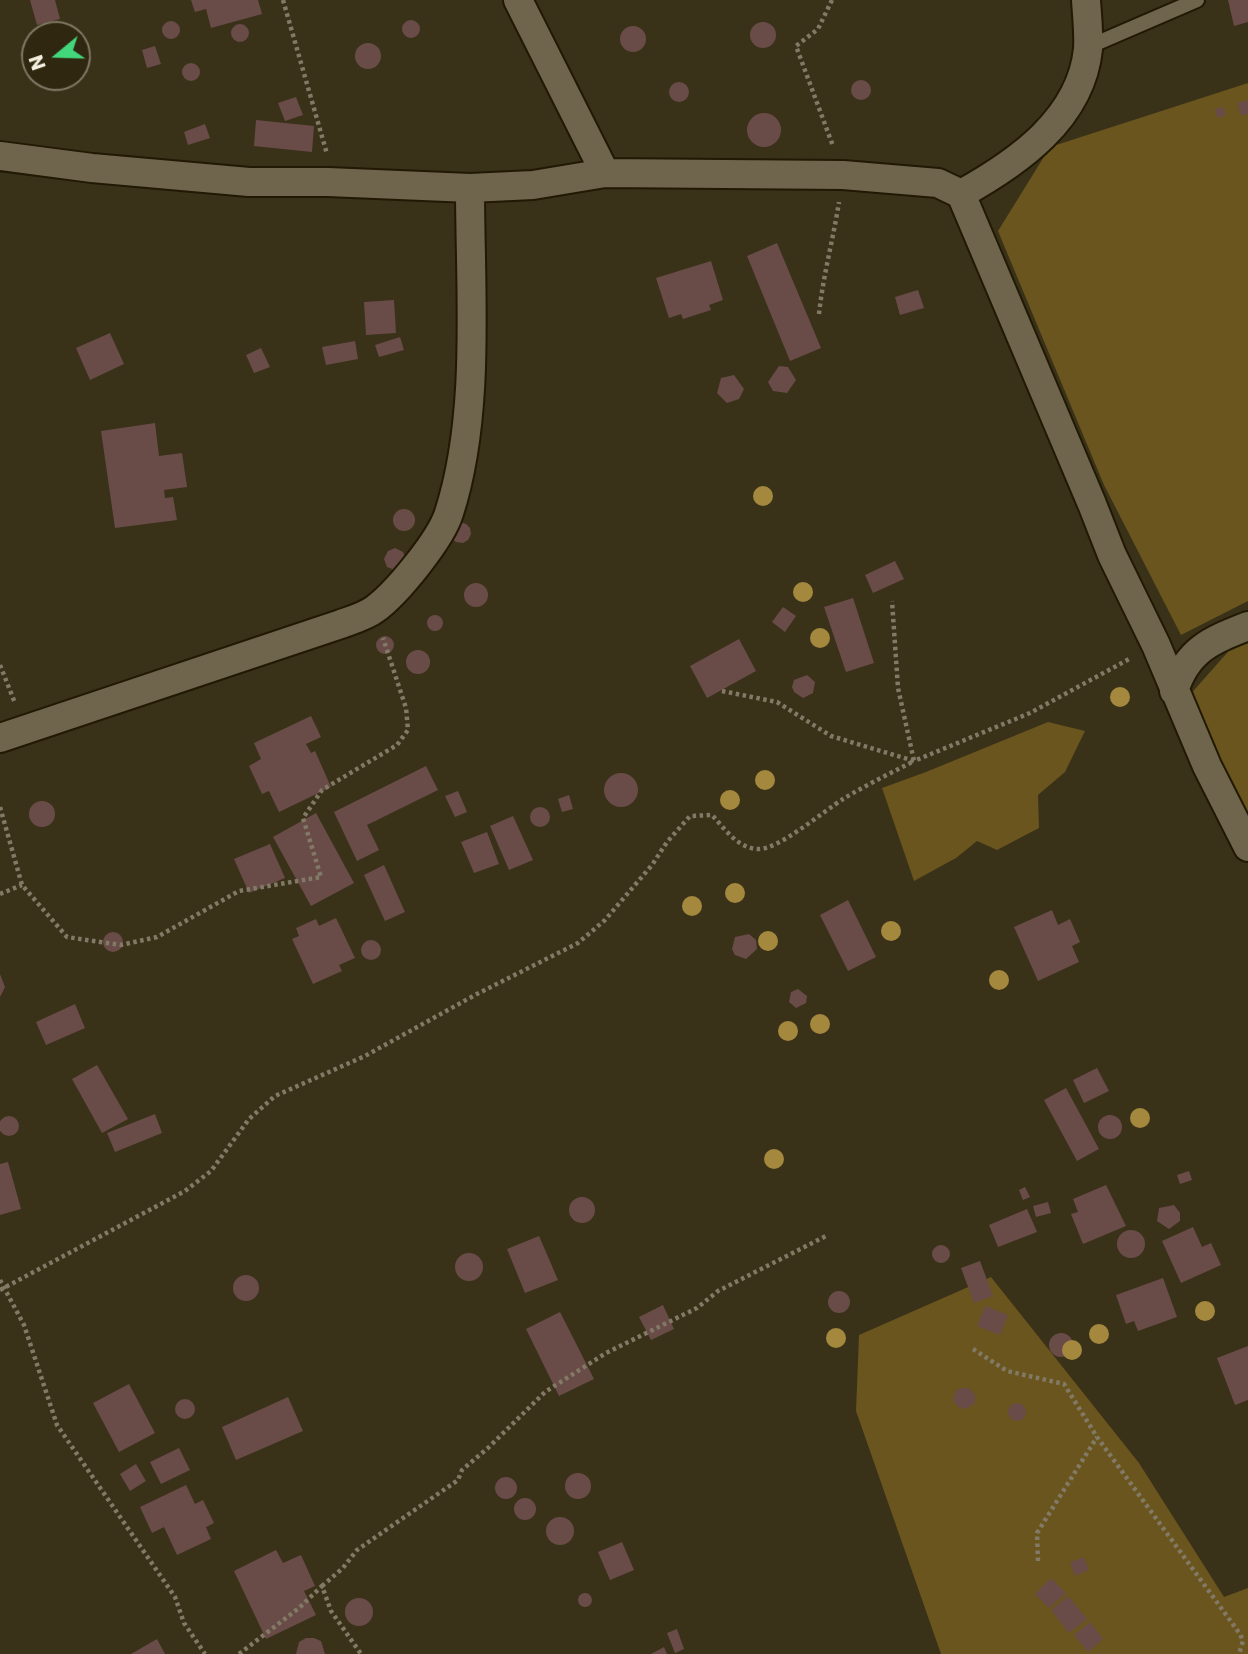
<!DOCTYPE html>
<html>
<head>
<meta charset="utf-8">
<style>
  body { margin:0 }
  #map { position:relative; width:1248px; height:1654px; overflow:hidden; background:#3a3119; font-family:Poppins,sans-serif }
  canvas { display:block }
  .north { position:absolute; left:21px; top:21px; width:70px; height:70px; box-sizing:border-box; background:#302710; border:2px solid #7f7764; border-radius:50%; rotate:251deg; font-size:19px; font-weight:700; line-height:28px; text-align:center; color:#f5efe1 }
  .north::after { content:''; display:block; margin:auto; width:24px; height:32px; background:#43d77b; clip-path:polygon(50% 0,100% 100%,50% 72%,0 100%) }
</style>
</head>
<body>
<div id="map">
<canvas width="1248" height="1654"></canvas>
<div class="north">N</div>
</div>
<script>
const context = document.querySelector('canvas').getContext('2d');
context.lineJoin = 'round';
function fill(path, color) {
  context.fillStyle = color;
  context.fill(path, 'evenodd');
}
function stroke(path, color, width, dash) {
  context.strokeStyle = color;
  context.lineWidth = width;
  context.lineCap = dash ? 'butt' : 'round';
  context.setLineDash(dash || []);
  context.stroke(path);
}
fill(new Path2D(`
  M1248,83v518l-67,34 -77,-150 -106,-254 52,-84z
  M1248,640v174l-68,-108 54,-61z
  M1048,722l37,9 -20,41 -27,23 1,33 -42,22 -20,-9 -21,17 -42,23 -32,-93 44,-16z
  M991,1277l148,186 85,134 24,-9v66h-307l-85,-243 3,-76z`), '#69551d');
fill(new Path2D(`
  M30,0h25l5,19 -23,6z
  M191,0h67l4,14 -51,14 -5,-19 -11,3z
  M1228,0h20v22l-14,4z
  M402 29a9 9 0 1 1 18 0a9 9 0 1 1-18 0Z
  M162 30a9 9 0 1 1 18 0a9 9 0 1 1-18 0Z
  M750 35a13 13 0 1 1 26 0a13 13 0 1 1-26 0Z
  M231 33a9 9 0 1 1 18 0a9 9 0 1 1-18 0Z
  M620 39a13 13 0 1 1 26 0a13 13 0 1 1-26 0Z
  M355 56a13 13 0 1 1 26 0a13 13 0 1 1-26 0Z
  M155,46l6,18 -14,4 -5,-18z
  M182 72a9 9 0 1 1 18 0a9 9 0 1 1-18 0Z
  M851 90a10 10 0 1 1 20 0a10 10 0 1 1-20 0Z
  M669 92a10 10 0 1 1 20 0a10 10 0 1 1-20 0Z
  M296,97l7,18 -18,6 -7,-18z
  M1248,100v14l-7,2 -4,-13z
  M1223,107l3,8 -9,3 -2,-9z
  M747 130a17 17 0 1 1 34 0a17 17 0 1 1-34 0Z
  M256,120l58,6 -2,26 -58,-6z
  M205,124l5,14 -22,7 -4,-13z
  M777,243l44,105 -31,13 -43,-105z
  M711,261l12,39 -14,5 2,5 -28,9 -2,-5 -12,4 -13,-40z
  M918,290l6,18 -24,7 -5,-18z
  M394,300l2,33 -30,2 -2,-33z
  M110,333l14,31 -34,16 -14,-32z
  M400,337l4,13 -25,7 -4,-12z
  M355,341l3,18 -32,6 -4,-18z
  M261,348l9,19 -16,6 -8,-18z
  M779,366l9,1 8,13 -9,13 -14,-2 -5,-9z
  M734,375l10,14 -5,10 -12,4 -10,-10 4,-15z
  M155,423l4,33 23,-3 5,34 -23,3 1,8 8,-1 4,23 -62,8 -14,-97z
  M393 520a11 11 0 1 1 22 0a11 11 0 1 1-22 0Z
  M460,522l6,2 4,4 1,6 -3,6 -5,3 -7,-1 -5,-4z
  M395,548l8,4 3,8 -11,10 -8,-3 -3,-8 4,-8z
  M895,561l9,18 -31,14 -8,-18z
  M464 595a12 12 0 1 1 24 0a12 12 0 1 1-24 0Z
  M853,598l21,65 -28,9 -22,-65z
  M783,607l13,9 -11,16 -13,-10z
  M427 623a8 8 0 1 1 16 0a8 8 0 1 1-16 0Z
  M376 645a9 9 0 1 1 18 0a9 9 0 1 1-18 0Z
  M739,639l17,32 -49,27 -17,-32z
  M406 662a12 12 0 1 1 24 0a12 12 0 1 1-24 0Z
  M807,675l8,7 -2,11 -10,5 -9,-6 -2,-5 2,-7z
  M311,716l10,21 -15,7 5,9 4,-2 16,36 -52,25 -10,-21 -7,3 -13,-28 12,-7 -7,-16z
  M426,766l12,24 -71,35 12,25 -22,11 -23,-49z
  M604 790a17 17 0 1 1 34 0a17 17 0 1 1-34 0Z
  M458,791l9,21 -12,5 -10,-21z
  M569,795l4,14 -11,3 -4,-13z
  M29 814a13 13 0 1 1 26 0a13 13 0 1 1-26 0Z
  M530 817a10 10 0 1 1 20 0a10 10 0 1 1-20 0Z
  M316,813l38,70 -43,23 -38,-69z
  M513,816l20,44 -24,10 -19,-44z
  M487,832l12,32 -25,9 -13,-31z
  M270,844l15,34 -36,15 -15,-34z
  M384,865l21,47 -20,9 -21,-46z
  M848,900l28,57 -28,14 -28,-56z
  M1052,910l6,15 12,-6 10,23 -8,4 7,16 -41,19 -24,-54z
  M336,918l19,40 -16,7 3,6 -29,13 -21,-45 7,-3 -3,-8 20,-9 3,7z
  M103 942a10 10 0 1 1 20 0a10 10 0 1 1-20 0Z
  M749,934l7,6 1,9 -11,10 -11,-4 -3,-6 3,-12z
  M361 950a10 10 0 1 1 20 0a10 10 0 1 1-20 0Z
  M0,974l5,13 -5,10z
  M798,989l9,7 -1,7 -10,5 -7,-6 2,-10z
  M75,1004l10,24 -39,17 -10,-23z
  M97,1065l31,54 -26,14 -30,-54z
  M1097,1068l12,23 -25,12 -11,-23z
  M1066,1088l33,61 -22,12 -33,-61z
  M155,1114l7,19 -47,19 -8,-19z
  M1098 1127a12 12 0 1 1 24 0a12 12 0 1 1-24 0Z
  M-1 1126a10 10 0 1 1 20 0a10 10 0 1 1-20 0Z
  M8,1162l13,47 -21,6v-51z
  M1189,1171l3,9 -12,4 -3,-9z
  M1106,1185l20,41 -43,18 -12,-30 7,-2 -5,-13z
  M1025,1187l5,10 -7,3 -4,-10z
  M569 1210a13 13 0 1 1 26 0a13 13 0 1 1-26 0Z
  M1048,1202l3,11 -15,4 -3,-11z
  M1174,1205l6,8v8l-11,8 -12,-8 2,-13z
  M1027,1209l10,23 -39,15 -9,-22z
  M1193,1227l9,20 9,-4 10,22 -40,18 -19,-42z
  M1117 1244a14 14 0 1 1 28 0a14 14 0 1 1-28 0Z
  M539,1236l19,44 -33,13 -18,-44z
  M932 1254a9 9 0 1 1 18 0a9 9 0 1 1-18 0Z
  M455 1267a14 14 0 1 1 28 0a14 14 0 1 1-28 0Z
  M980,1261l13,35 -19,7 -13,-35z
  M233 1288a13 13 0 1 1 26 0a13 13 0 1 1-26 0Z
  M1163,1278l14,39 -39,14 -4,-10 -8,3 -10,-29z
  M828 1302a11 11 0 1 1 22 0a11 11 0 1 1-22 0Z
  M663,1305l11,24 -23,11 -12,-23z
  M985,1306l23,9 -8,20 -23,-9z
  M560,1312l34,67 -35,17 -33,-67z
  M1049 1345a12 12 0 1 1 24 0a12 12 0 1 1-24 0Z
  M1248,1346v54l-13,5 -18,-47z
  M129,1384l26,49 -36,19 -26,-49z
  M967,1387l8,7v9l-9,6 -8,-2 -5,-7 3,-10z
  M288,1397l15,34 -67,29 -14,-33z
  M175 1409a10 10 0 1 1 20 0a10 10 0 1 1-20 0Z
  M1008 1412a9 9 0 1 1 18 0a9 9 0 1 1-18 0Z
  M179,1448l11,22 -29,14 -11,-22z
  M136,1464l10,17 -16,10 -10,-17z
  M565 1486a13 13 0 1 1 26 0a13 13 0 1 1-26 0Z
  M495 1488a11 11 0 1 1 22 0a11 11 0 1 1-22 0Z
  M186,1485l9,19 8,-4 11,23 -8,4 5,12 -34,16 -13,-28 -12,6 -12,-26z
  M514 1509a11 11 0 1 1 22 0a11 11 0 1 1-22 0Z
  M546 1531a14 14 0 1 1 28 0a14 14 0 1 1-28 0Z
  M622,1542l12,28 -24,10 -12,-28z
  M276,1550l7,13 18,-8 14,31 -11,5 12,24 -50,24 -32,-68z
  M1084,1557l5,13 -14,6 -5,-14z
  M1051,1578l15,15 -17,15 -14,-14z
  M578 1600a7 7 0 1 1 14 0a7 7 0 1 1-14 0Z
  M1068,1596l19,23 -18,14 -18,-23z
  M345 1612a14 14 0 1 1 28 0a14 14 0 1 1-28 0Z
  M1090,1622l13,17 -15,13 -14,-17z
  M677,1629l7,20 -9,4 -8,-20z
  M306,1638h8l7,3 4,13h-29l3,-12z
  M157,1639l8,15h-34z
  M664,1647l3,7h-16z`), '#694c48');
const lane = new Path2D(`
  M1088,47l109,-47`);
const street = new Path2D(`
  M518,0l87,173
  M0,156l92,12 157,14h79l142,6 63,-3 72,-12 238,2 95,8 23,11 131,310 20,51 44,90 51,121 41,81
  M961,194c56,-31 120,-75 127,-145 1,-16 -1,-33 -2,-49
  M1174,691c13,-41 36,-50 74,-65
  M0,738l341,-114c11,-4 25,-8 34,-15 22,-16 66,-70 74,-96 32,-99 21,-222 21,-325`);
stroke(lane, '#211903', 18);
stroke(street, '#211903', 32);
stroke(new Path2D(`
  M283,0l44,154
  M832,0l-14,29 -22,17 37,100
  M819,314c4,-38 14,-74 20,-112
  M0,665l15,38
  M722,691l55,11 54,34 83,25 116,-48 101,-55
  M0,807l22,78 45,52 54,8 36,-8 82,-46 82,-14 -18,-59 19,-28 75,-45 11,-15 -2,-22 -23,-70
  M0,894l22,-9
  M0,1280l24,45 33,100 118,172 9,26 21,31
  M0,1290l185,-99 26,-20 38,-52 26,-23 90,-40 110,-61 103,-52 27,-23 47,-55 15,-23 23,-26 22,-1c13,14 26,34 47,34 20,0 65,-38 84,-50 23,-14 48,-26 71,-38l-16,-73 -6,-87
  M973,1349l34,22 57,13 33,53 143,197 3,7 -4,13
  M1038,1561l-1,-28 60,-96
  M322,1586l21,-18 14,-18 101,-70 4,-10 26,-22 57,-56 61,-39 91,-45 21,-17 110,-56
  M239,1654l60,-46 23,-22 9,25 30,43`), '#827a66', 4.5, [3.5, 3.5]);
stroke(lane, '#6f654c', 14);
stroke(street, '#6f654c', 28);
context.fillStyle = '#a4883e';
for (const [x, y] of [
  [763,496],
  [803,592],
  [820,638],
  [1120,697],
  [765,780],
  [730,800],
  [735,893],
  [692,906],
  [891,931],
  [768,941],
  [999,980],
  [820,1024],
  [788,1031],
  [1140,1118],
  [774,1159],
  [1205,1311],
  [1099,1334],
  [836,1338],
  [1072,1350]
]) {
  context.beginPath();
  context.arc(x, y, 10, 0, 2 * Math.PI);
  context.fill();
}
</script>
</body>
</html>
